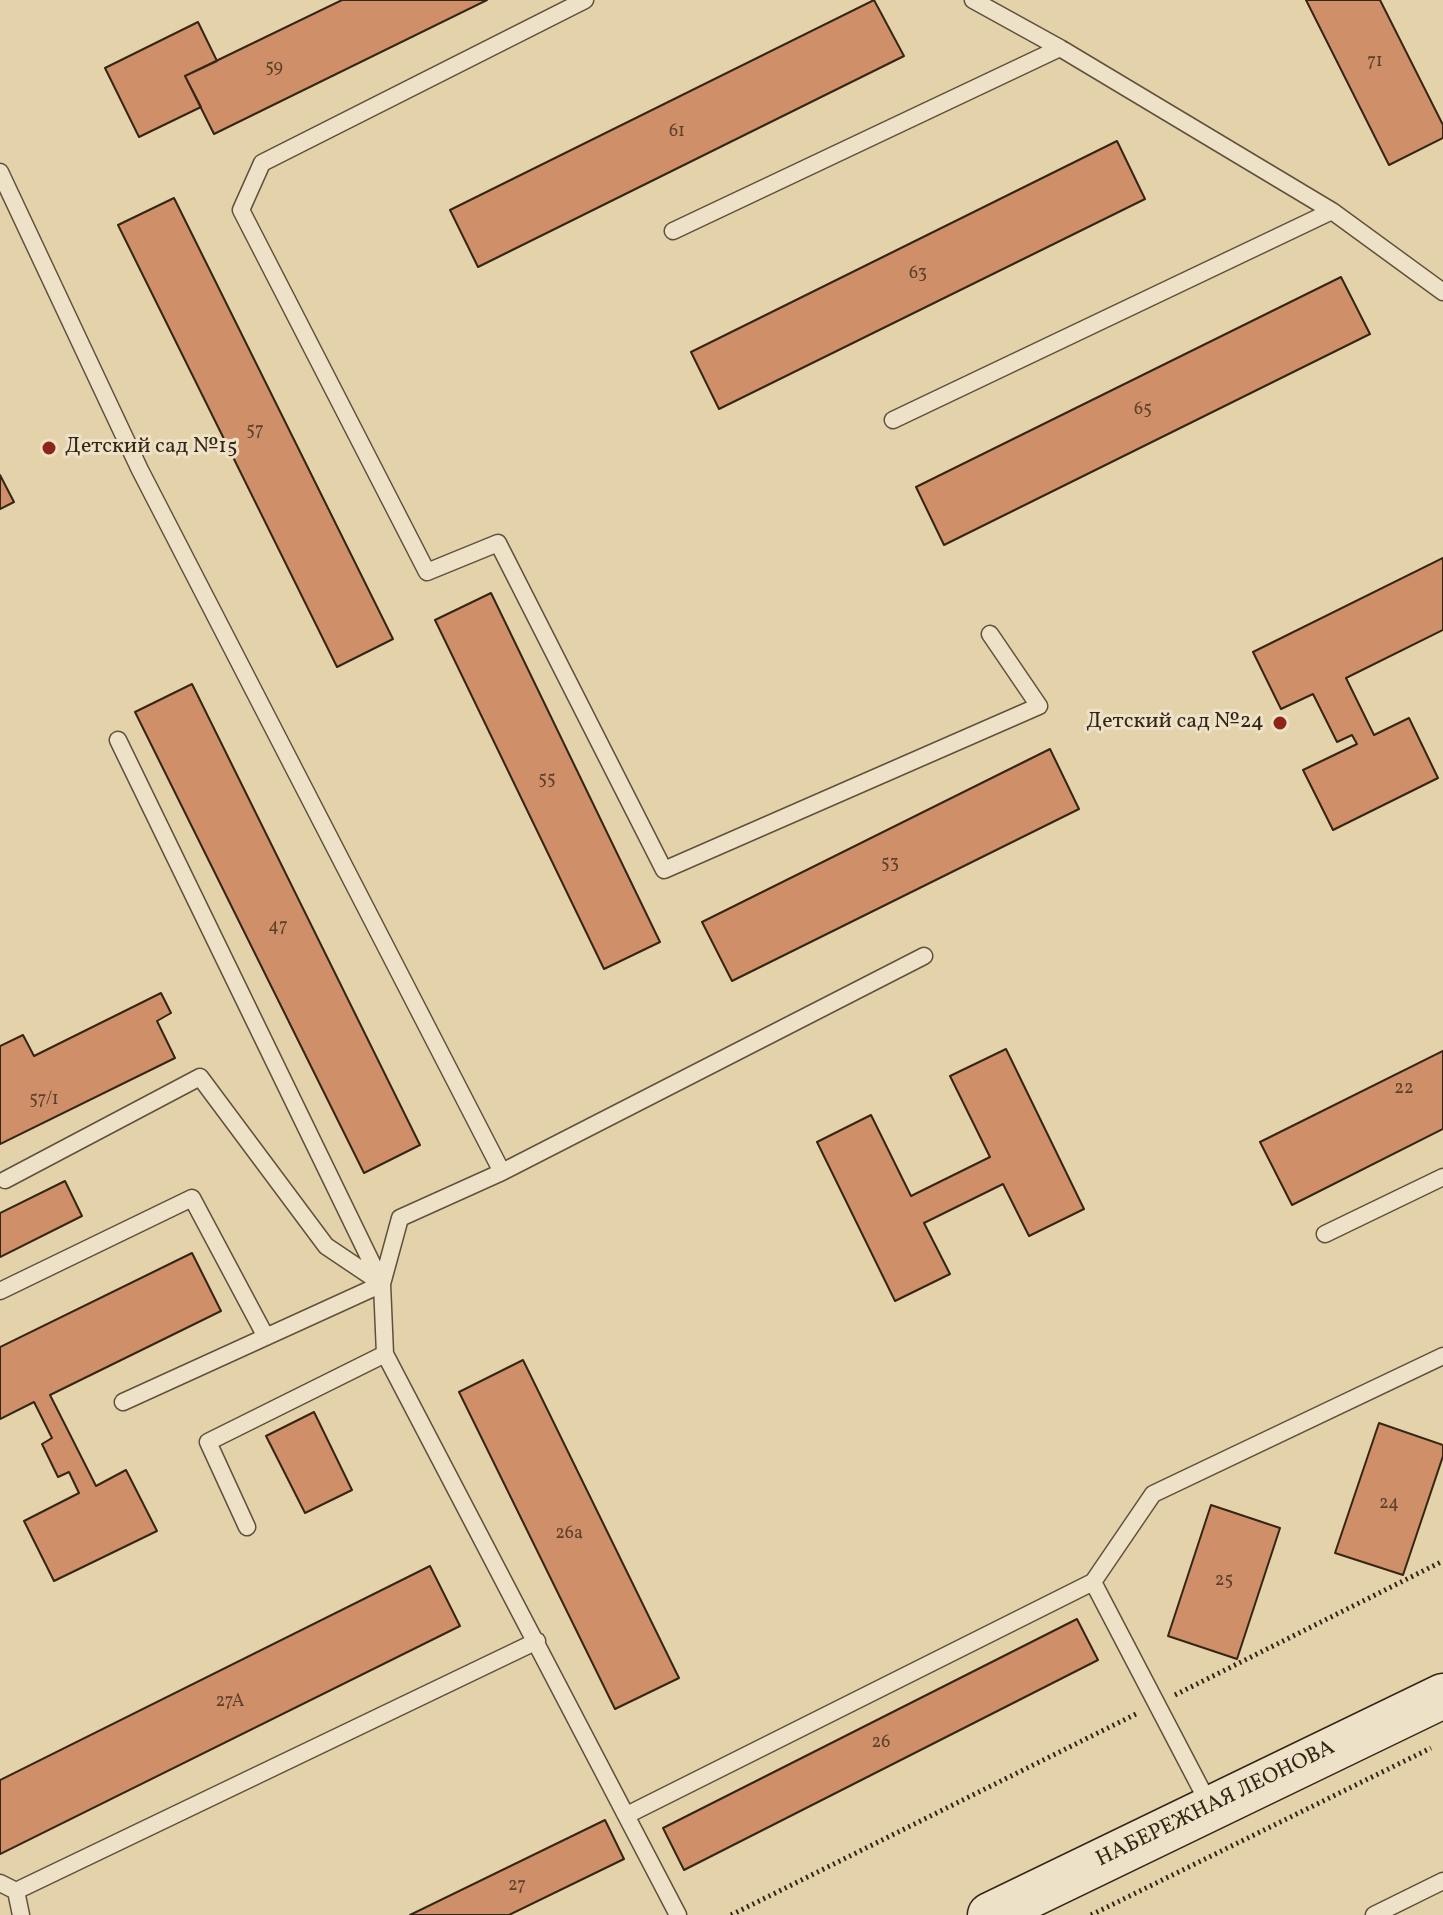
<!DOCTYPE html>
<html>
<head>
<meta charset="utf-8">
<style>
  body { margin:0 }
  canvas { display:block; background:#e4d2ab }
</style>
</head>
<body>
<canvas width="1443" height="1915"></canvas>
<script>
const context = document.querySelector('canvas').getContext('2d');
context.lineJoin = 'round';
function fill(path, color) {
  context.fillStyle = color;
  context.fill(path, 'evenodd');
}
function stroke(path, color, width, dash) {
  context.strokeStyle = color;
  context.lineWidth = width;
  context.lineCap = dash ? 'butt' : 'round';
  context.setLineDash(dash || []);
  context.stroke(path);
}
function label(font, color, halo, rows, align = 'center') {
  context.font = font + ' Vollkorn,serif';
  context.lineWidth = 6;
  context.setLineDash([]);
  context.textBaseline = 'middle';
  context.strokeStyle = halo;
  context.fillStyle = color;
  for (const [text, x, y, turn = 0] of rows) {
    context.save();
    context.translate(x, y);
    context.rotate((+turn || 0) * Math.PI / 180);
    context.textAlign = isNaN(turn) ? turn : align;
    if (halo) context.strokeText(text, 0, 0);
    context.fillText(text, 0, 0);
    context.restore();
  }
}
const building = new Path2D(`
  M342,0h145l-273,134 -29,-58z
  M874,0l30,56 -426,211 -28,-57z
  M1306,0h74l63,125v13l-54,27z
  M198,22l19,39 -32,15 16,31 -62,30 -34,-69z
  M1117,141l28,58 -426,210 -28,-57z
  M174,198l219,441 -56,28 -219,-442z
  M1341,277l29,57 -426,211 -28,-58z
  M0,475l14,27 -14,7z
  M1443,558v72l-97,48 28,57 35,-17 29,60 -105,52 -30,-60 54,-26 -5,-9 -15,7 -24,-48 -32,15 -28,-57z
  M491,593l169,349 -56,27 -169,-349z
  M192,684l228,461 -56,28 -229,-461z
  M1050,749l29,60 -347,172 -30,-59z
  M161,993l10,20 -14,8 18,37 -175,86v-98l23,-11 11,21z
  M1006,1049l78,160 -55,27 -26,-52 -79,39 26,51 -55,27 -78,-159 54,-27 40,81 79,-39 -40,-81z
  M1443,1051v78l-151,76 -32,-63z
  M65,1181l17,35 -82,41v-44z
  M192,1253l29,58 -171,84 46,91 30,-16 31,61 -103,50 -30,-60 55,-28 -10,-21 -11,5 -16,-33 10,-6 -18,-36 -34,17v-72z
  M523,1360l156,318 -64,31 -156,-317z
  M314,1412l38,78 -47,23 -39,-77z
  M1379,1423l64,22v11l-40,119 -68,-22z
  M1211,1505l69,23 -43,131 -69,-23z
  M430,1566l30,60 -460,228v-74z
  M1077,1619l21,41 -414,210 -21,-42z
  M605,1820l19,39 -115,56h-99z`);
fill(building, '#ce8f69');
stroke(building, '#352515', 2);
const service = new Path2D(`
  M585,0l-323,163 -21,47 186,362 71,-29 166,327 375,-164 -49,-72
  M973,0l87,48 272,163 111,81
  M0,172l140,298 362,702 -102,46 -18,66 3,70 293,561
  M673,231l387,-183
  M893,420l439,-209
  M118,740l264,544
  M502,1172l422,-216
  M5,1180l195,-103 126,169 55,37
  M1325,1234l118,-57
  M0,1291l192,-93 74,139
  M123,1402l259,-118
  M247,1527l-39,-85 177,-88
  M1210,1806l-117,-224 60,-88 290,-138
  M627,1815l466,-233
  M0,1883l16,8
  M21,1915l-5,-24 521,-250
  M1374,1915l69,-34`);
const secondary = new Path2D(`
  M990,1915l453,-219`);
stroke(service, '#61503a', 19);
stroke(secondary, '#352515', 47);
stroke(new Path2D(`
  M1175,1695l268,-134
  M731,1915l407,-202
  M1091,1915l340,-167`), '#352515', 5, [2, 4]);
stroke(service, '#ede2c8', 16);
stroke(secondary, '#ede2c8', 44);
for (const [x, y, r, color] of [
  [49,448,8,"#8f2418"],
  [1280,723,8,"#8f2418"]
]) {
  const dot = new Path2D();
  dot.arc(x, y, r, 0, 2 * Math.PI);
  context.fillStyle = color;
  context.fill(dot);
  stroke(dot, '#ede2c8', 3);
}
label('18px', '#5b402a', null, [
  ["71",1375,63],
  ["59",274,69],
  ["61",677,133],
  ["63",918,275],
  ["65",1143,411],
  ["57",255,432],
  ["55",547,781],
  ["53",890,865],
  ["47",278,928],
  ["22",1404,1090],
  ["57/1",44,1101],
  ["24",1389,1505],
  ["26а",569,1535],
  ["25",1224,1582],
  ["27А",230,1703],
  ["26",881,1744],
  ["27",517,1887]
]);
label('22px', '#352515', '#ede2c8', [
  ["Детский сад №15",65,448],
  ["Детский сад №24",1264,723,"right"]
], 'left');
label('22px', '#352515', '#ede2c8', [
  ["НАБЕРЕЖНАЯ ЛЕОНОВА",1216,1805,-26]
]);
</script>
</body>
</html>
